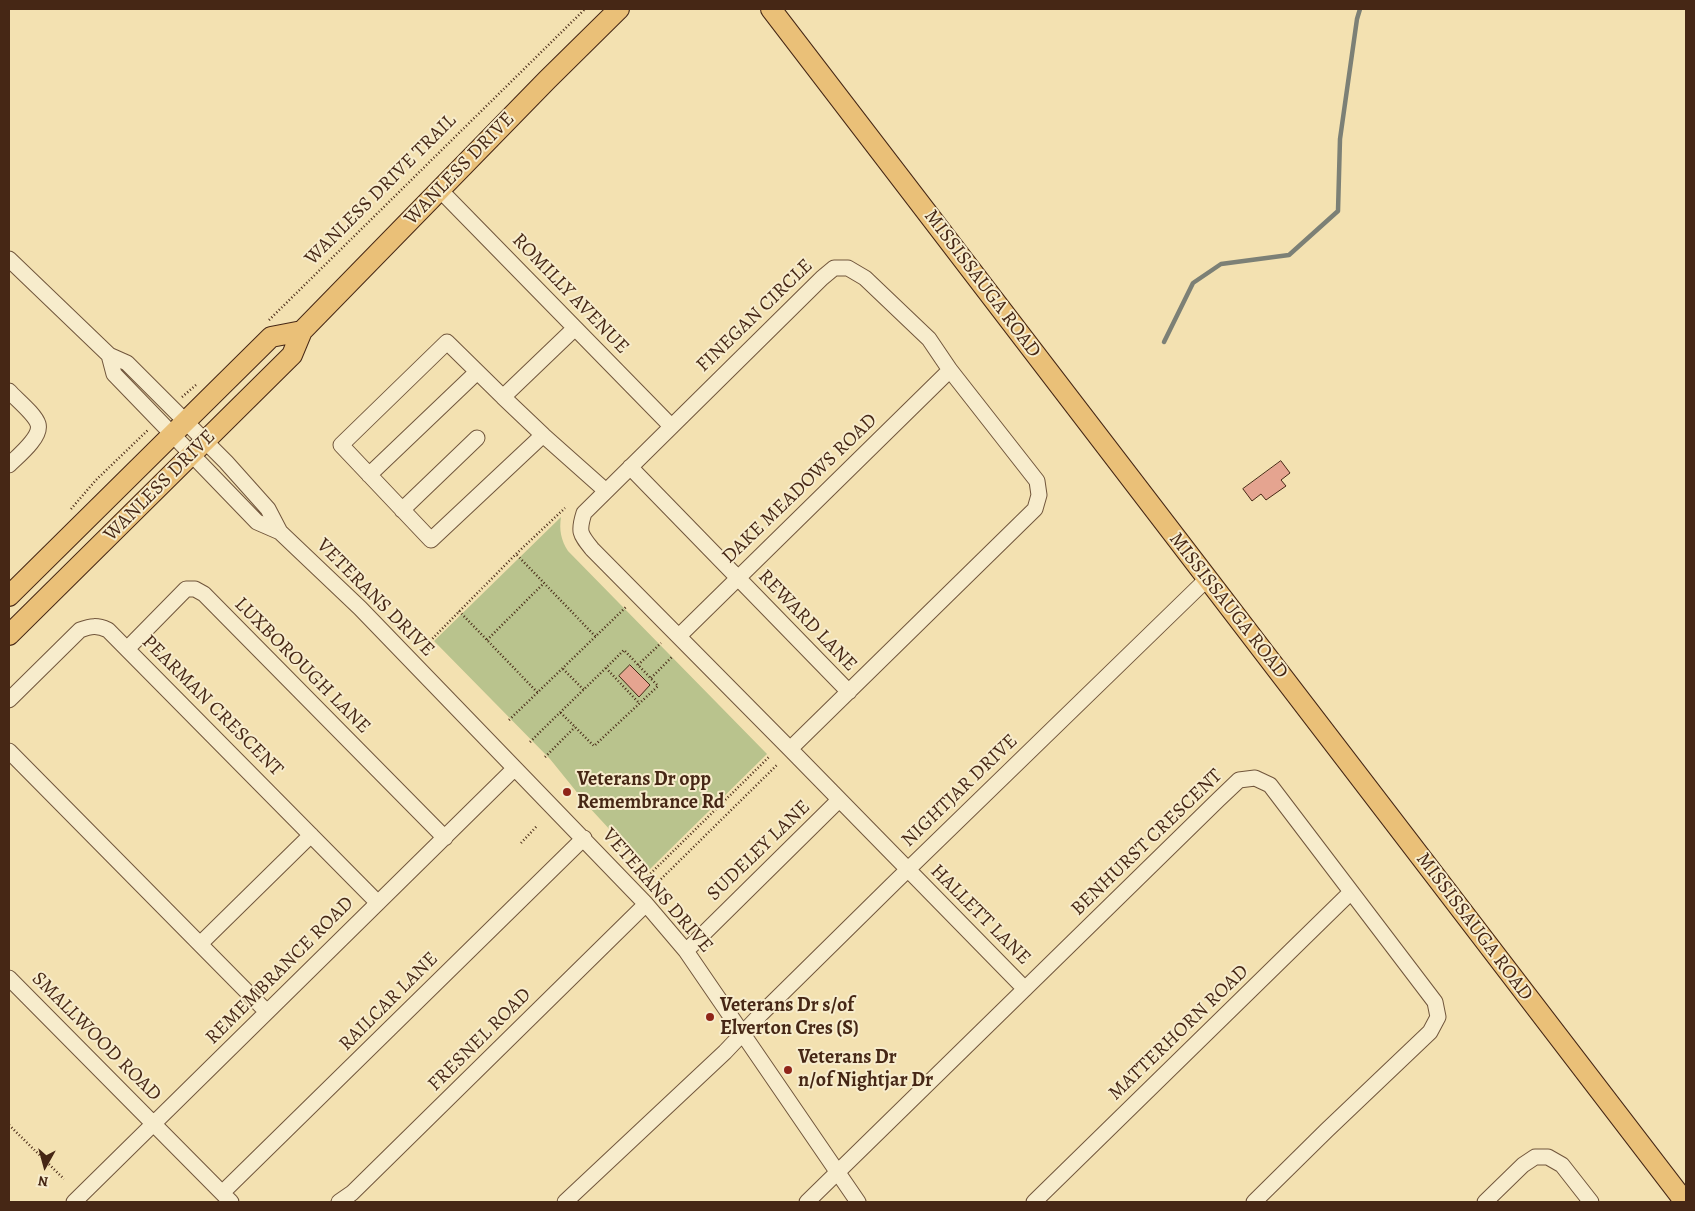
<!DOCTYPE html>
<html>
<head>
<meta charset="utf-8">
<style>
  body { margin:0 }
  #map { position:relative; width:1695px; height:1211px; overflow:hidden; background:#f3e1b1; font-family:Alegreya,serif }
  canvas { display:block }
  .frame { position:absolute; inset:0; border:10px solid #462715; pointer-events:none }
  .north { position:absolute; left:20px; top:1141px; width:50px; height:50px; -webkit-text-stroke:4px #f7eccc; paint-order:stroke; rotate:187deg; font-size:14px; font-weight:700; line-height:20px; text-align:center; color:#462715 }
  .north::after { content:''; display:block; margin:auto; width:18px; height:22px; background:#462715; clip-path:polygon(50% 0,100% 100%,50% 72%,0 100%) }
</style>
</head>
<body>
<div id="map">
<canvas width="1695" height="1211"></canvas>
<div class="frame"></div>
<div class="north">N</div>
</div>
<script>
const context = document.querySelector('canvas').getContext('2d');
context.lineJoin = 'round';
function fill(path, color) {
  context.fillStyle = color;
  context.fill(path, 'evenodd');
}
function stroke(path, color, width, dash) {
  context.strokeStyle = color;
  context.lineWidth = width;
  context.lineCap = dash ? 'butt' : 'round';
  context.setLineDash(dash || []);
  context.stroke(path);
}
function label(font, color, halo, rows, align = 'center') {
  context.font = font + ' Alegreya,serif';
  context.lineWidth = 4;
  context.setLineDash([]);
  context.textBaseline = 'middle';
  context.strokeStyle = halo;
  context.fillStyle = color;
  for (const [text, x, y, turn = 0] of rows) {
    context.save();
    context.translate(x, y);
    context.rotate((+turn || 0) * Math.PI / 180);
    context.textAlign = isNaN(turn) ? turn : align;
    if (halo) context.strokeText(text, 0, 0);
    context.fillText(text, 0, 0);
    context.restore();
  }
}
fill(new Path2D(`
  M561,517c-2,13 0,23 7,34l199,203 -119,117 -60,-65 -38,-47 -116,-118z`), '#b9c38d');
stroke(new Path2D(`
  M1164,342l29,-59 28,-19 68,-9 49,-44 2,-72 17,-120 3,-10`), '#7c8076', 4.5);
const building = new Path2D(`
  M1281,461l9,12 -9,7 5,6 -20,14 -5,-6 -9,7 -9,-12z
  M630,665l20,20 -11,12 -20,-21z`);
fill(building, '#e5a490');
stroke(building, '#462715', 1);
const minor = new Path2D(`
  M440,190l231,236
  M9,259l100,96 18,8 99,99 42,47 12,23 80,76 286,296 40,47 172,251
  M109,355l5,19 143,148 23,10
  M9,391c7,8 26,23 29,33 4,13 -21,33 -29,41
  M503,397l-56,-55 -106,103 90,95 112,-105 -40,-38 72,-69
  M543,435l63,56
  M630,467l219,225
  M369,475l108,-103
  M402,510l75,-72
  M679,636l271,-266
  M127,649l59,-60h9l9,5 241,244
  M9,700l71,-70c11,-4 17,-5 28,0l270,273
  M790,749l245,-240 4,-14 -2,-14 -87,-111 -21,-31 -64,-61 -17,-10h-14l-12,10 -238,235c-6,19 -4,21 8,36l198,200 235,240
  M9,751l258,261
  M200,944l111,-109
  M686,951l153,-151
  M9,978l222,224
  M222,1193l362,-355
  M74,1202l440,-433
  M339,1202l13,-9 294,-289
  M565,1202l160,-150 35,-37 135,-133 312,-303
  M807,1202l411,-402 21,-20 16,-2 15,7 165,217 3,15 -8,15 -103,98 -73,72
  M1034,1202l317,-310
  M1485,1202l38,-37 12,-8h13l14,8 29,37`);
const major = new Path2D(`
  M771,9l914,1193
  M9,596l262,-259 31,-6
  M9,635l283,-280 10,-24 245,-251 72,-71`);
stroke(minor, '#71563c', 17);
stroke(major, '#462715', 22);
stroke(new Path2D(`
  M269,320l316,-311
  M182,397l14,-12
  M71,509l25,-29 53,-51
  M517,555l79,82
  M459,611l79,82
  M487,640l57,-57
  M430,641l86,-87 49,-46
  M638,665l23,-22
  M606,668l33,35
  M563,669l21,21
  M651,678l22,-22
  M509,720l117,-113
  M530,742c31,-31 63,-61 94,-92l34,36 -64,60 -34,-34
  M545,757l30,-30
  M521,843l16,-17
  M648,876l122,-120
  M656,884l122,-120
  M9,1125l55,54`), '#462715', 2.5, [1, 2.5]);
stroke(minor, '#f7eccc', 15);
stroke(major, '#eac078', 20);
for (const [x, y, r, color] of [
  [567,792,5,"#8f2418"],
  [710,1017,5,"#8f2418"],
  [788,1070,5,"#8f2418"]
]) {
  const dot = new Path2D();
  dot.arc(x, y, r, 0, 2 * Math.PI);
  context.fillStyle = color;
  context.fill(dot);
  stroke(dot, '#f7eccc', 2);
}
label('20px', '#462715', '#f7eccc', [
  ["WANLESS DRIVE",460,169,-46],
  ["WANLESS DRIVE TRAIL",381,190,-45],
  ["MISSISSAUGA ROAD",982,284,53],
  ["ROMILLY AVENUE",570,294,46],
  ["FINEGAN CIRCLE",755,316,-44],
  ["WANLESS DRIVE",160,486,-45],
  ["DAKE MEADOWS ROAD",800,489,-44],
  ["VETERANS DRIVE",375,598,45],
  ["MISSISSAUGA ROAD",1228,606,52],
  ["REWARD LANE",807,621,46],
  ["LUXBOROUGH LANE",302,666,45],
  ["PEARMAN CRESCENT",212,706,45],
  ["NIGHTJAR DRIVE",960,791,-44],
  ["BENHURST CRESCENT",1147,843,-44],
  ["SUDELEY LANE",759,851,-44],
  ["VETERANS DRIVE",657,891,49],
  ["HALLETT LANE",980,915,45],
  ["MISSISSAUGA ROAD",1474,927,53],
  ["REMEMBRANCE ROAD",280,971,-45],
  ["RAILCAR LANE",389,1002,-45],
  ["MATTERHORN ROAD",1179,1033,-44],
  ["SMALLWOOD ROAD",96,1037,45],
  ["FRESNEL ROAD",480,1040,-45]
]);
label('bold 20px', '#462715', '#f7eccc', [
  ["Veterans Dr opp",577,780],
  ["Remembrance Rd",577,803],
  ["Veterans Dr s/of",720,1006],
  ["Elverton Cres (S)",720,1029],
  ["Veterans Dr",798,1058],
  ["n/of Nightjar Dr",798,1081]
], 'left');
</script>
</body>
</html>
